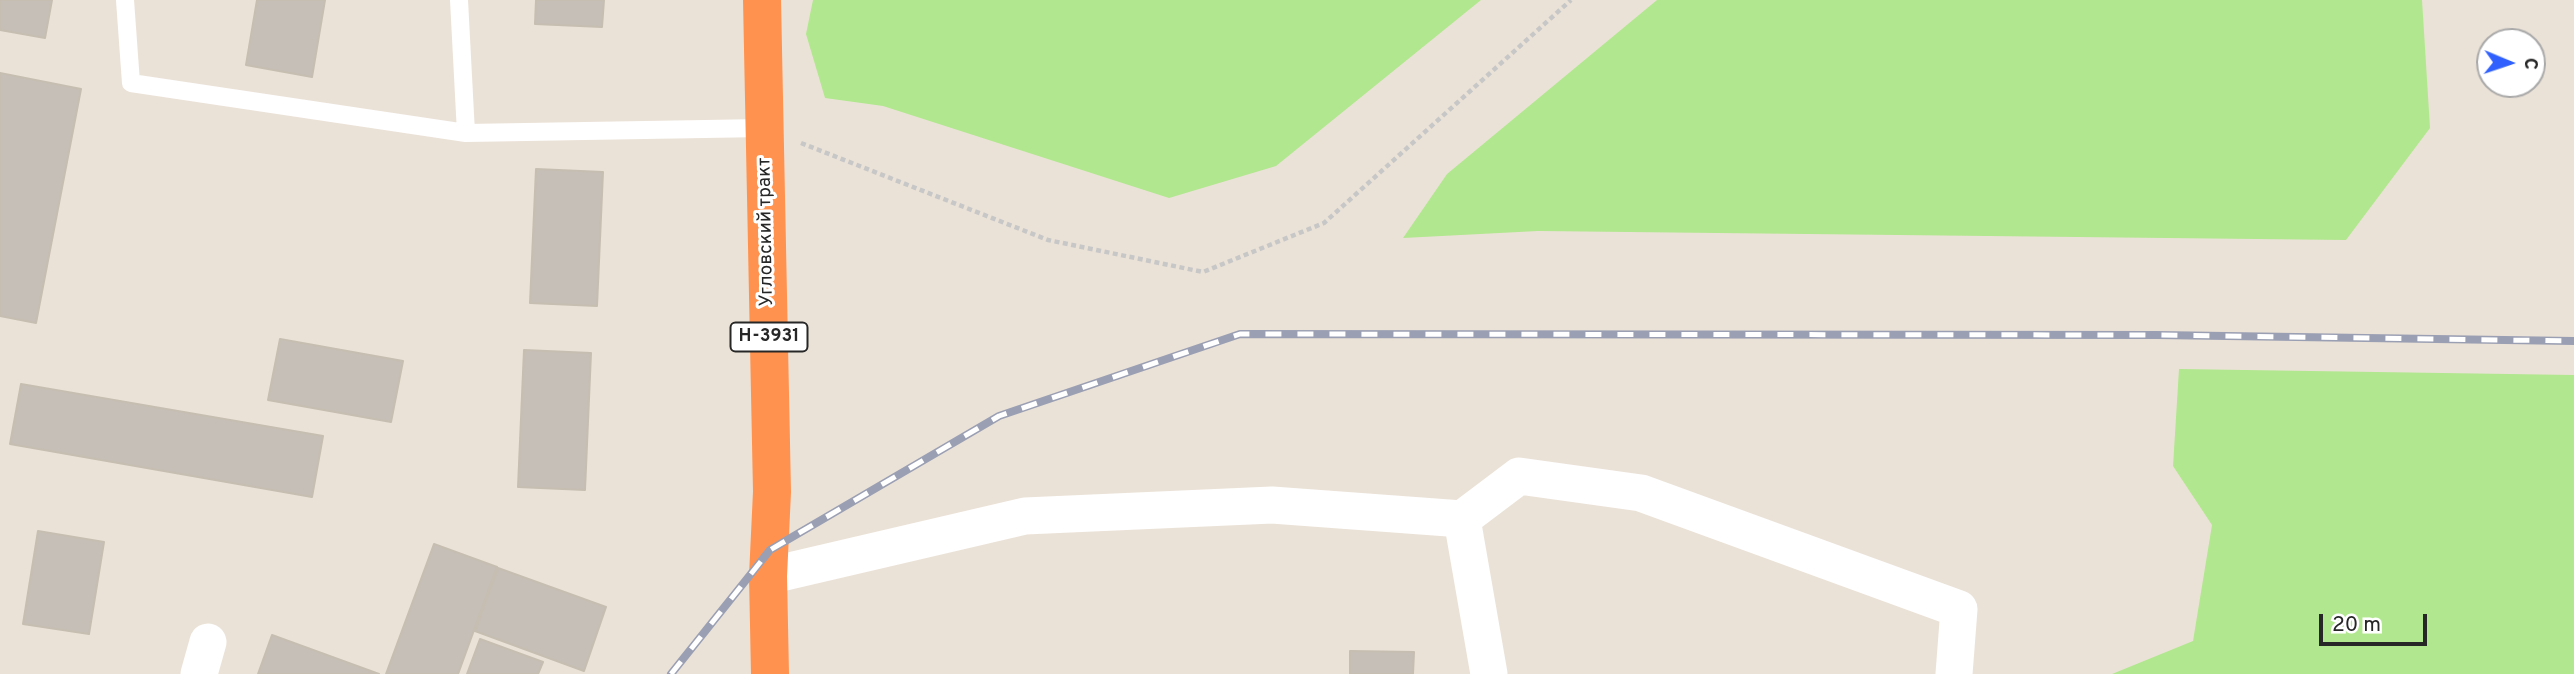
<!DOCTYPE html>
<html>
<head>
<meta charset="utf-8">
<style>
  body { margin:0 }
  #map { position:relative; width:2574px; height:674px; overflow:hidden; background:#ebe2d7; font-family:Overpass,sans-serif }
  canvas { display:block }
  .north { position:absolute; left:2476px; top:28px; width:70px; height:70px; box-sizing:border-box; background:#fff; border:2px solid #a9a9a9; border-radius:50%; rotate:92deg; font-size:19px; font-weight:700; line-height:28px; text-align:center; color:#272727 }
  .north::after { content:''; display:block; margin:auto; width:24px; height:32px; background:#3061ff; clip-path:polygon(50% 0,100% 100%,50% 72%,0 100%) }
  .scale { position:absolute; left:2319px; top:614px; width:108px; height:32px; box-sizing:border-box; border:4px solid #272727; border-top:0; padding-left:9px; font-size:21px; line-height:24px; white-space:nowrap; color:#272727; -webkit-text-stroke:5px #fff; paint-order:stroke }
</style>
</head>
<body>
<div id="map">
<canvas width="2574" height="674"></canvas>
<div class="north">С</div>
<div class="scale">20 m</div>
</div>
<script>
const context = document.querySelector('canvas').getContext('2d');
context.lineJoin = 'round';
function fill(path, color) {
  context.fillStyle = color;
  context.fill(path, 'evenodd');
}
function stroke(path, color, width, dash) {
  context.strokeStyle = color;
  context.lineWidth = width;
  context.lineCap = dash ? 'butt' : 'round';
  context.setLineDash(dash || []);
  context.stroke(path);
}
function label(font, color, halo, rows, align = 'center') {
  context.font = font + ' Overpass,sans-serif';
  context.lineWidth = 6;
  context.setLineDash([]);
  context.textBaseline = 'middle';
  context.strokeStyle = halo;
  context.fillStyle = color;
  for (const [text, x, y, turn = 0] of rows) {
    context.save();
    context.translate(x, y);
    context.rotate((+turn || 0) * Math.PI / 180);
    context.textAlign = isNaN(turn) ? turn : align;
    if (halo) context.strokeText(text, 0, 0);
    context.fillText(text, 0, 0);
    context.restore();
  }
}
fill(new Path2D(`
  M813,0h668l-205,166 -107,32 -286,-92 -58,-8 -19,-64z
  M1657,0h765l8,128 -84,112 -808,-9 -135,7 44,-64z
  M2179,369l395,6v299h-462l81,-33 19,-116 -39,-59z`), '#b1e78e');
const building = new Path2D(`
  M0,0h52l-7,38 -45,-8z
  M257,0h68l-13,77 -66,-12z
  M536,0h68l-2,27 -67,-3z
  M0,73l81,16 -45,234 -36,-7z
  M536,169l67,3 -6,134 -67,-3z
  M280,339l123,22 -12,61 -123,-22z
  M524,350l67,3 -6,137 -67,-3z
  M21,384l302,52 -11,61 -302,-53z
  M38,531l66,11 -15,92 -66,-10z
  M434,544l63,23 -39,107h-72z
  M498,568l108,39 -22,64 -109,-40z
  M272,635l107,39h-121z
  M480,639l63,23 -5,12h-71z
  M1350,651l64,1 -1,22h-63z`);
fill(building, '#c6bfb7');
stroke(building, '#c6beb1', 2);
stroke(new Path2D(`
  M801,143l247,97 155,32 121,-49 247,-223`), '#c7c7c7', 4.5, [5, 3.5]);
stroke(new Path2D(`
  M125,0l6,83 335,50 298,-5
  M459,0l7,133`), '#fff', 18);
stroke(new Path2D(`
  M1462,519l27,155
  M768,576l257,-60 247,-11 190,14 57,-43 122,17 318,116 -5,65
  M199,674l9,-32`), '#fff', 37);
stroke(new Path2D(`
  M762,0l10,492 -4,84 2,98`), '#ff924e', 38);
const rail = new Path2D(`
  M671,674l99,-124 229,-134 241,-82 917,1 417,6`);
stroke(rail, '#9a9fb3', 8);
stroke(rail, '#fff', 5, [16]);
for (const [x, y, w] of [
  [769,337,77]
]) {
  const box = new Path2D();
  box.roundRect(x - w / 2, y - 14.5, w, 29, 5);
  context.fillStyle = '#fff';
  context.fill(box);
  stroke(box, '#272727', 2);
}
label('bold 18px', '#272727', null, [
  ["Н-3931",769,337]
]);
label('19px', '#272727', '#fff', [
  ["Угловский тракт",767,232,-91]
]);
</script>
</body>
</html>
